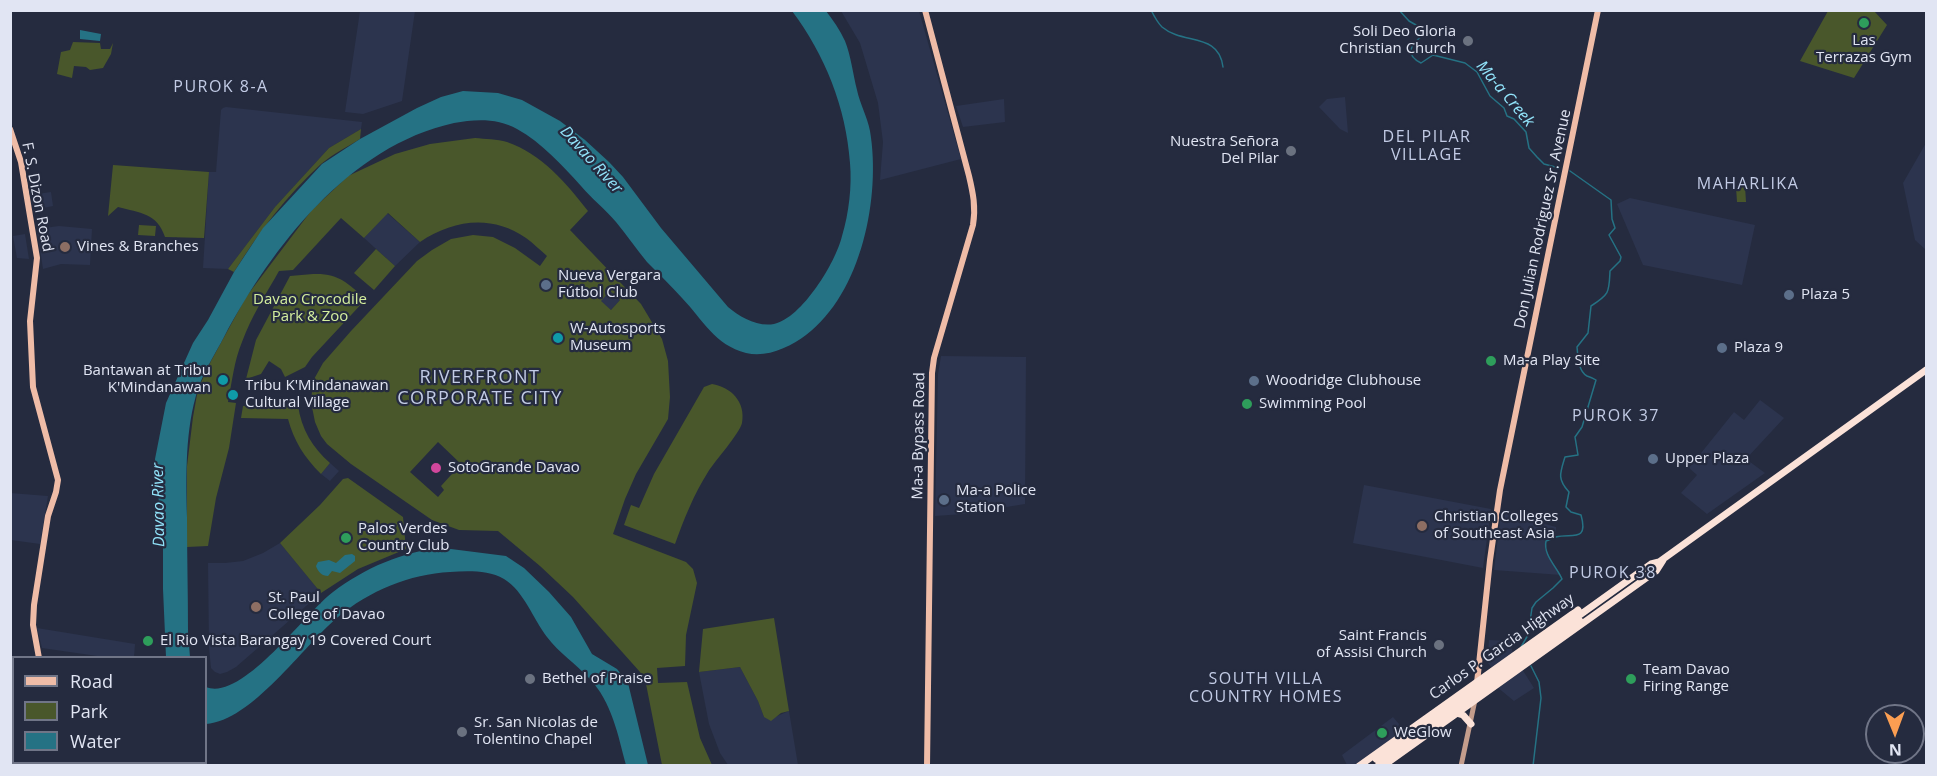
<!DOCTYPE html>
<html>
<head>
<meta charset="utf-8">
<style>
  body { margin:0 }
  #map { position:relative; width:1937px; height:776px; overflow:hidden; background:#252b3f; font-family:"Open Sans",sans-serif }
  canvas { display:block }
  .frame { position:absolute; inset:0; border:12px solid #e1e5f3; pointer-events:none }
  .legend { position:absolute; left:12px; top:656px; width:195px; height:108px; box-sizing:border-box; background:#252b3f; border:2px solid #707587; margin:0; padding:8px 10px; list-style:none; font-size:18px; color:#e1e5f3 }
  .legend li { display:flex; align-items:center; gap:12px; height:30px }
  .legend b { width:30px; border:2px solid #707587 }
  .north { position:absolute; left:1865px; top:704px; width:60px; height:60px; box-sizing:border-box; background:#252b3f; border:2px solid #707587; border-radius:50%; rotate:179deg; font-size:16px; font-weight:700; line-height:24px; text-align:center; color:#e1e5f3 }
  .north::after { content:''; display:block; margin:auto; width:21px; height:27px; background:#fb9e52; clip-path:polygon(50% 0,100% 100%,50% 72%,0 100%) }
</style>
</head>
<body>
<div id="map">
<canvas width="1937" height="776"></canvas>
<div class="frame"></div>
<ul class="legend">
<li><b style="height:8px;background:#efbca7"></b>Road</li>
<li><b style="height:16px;background:#49572b"></b>Park</li>
<li><b style="height:16px;background:#257284"></b>Water</li>
</ul>
<div class="north">N</div>
</div>
<script>
const context = document.querySelector('canvas').getContext('2d');
context.lineJoin = 'round';
function fill(path, color) {
  context.fillStyle = color;
  context.fill(path, 'evenodd');
}
function stroke(path, color, width, dash) {
  context.strokeStyle = color;
  context.lineWidth = width;
  context.lineCap = dash ? 'butt' : 'round';
  context.setLineDash(dash || []);
  context.stroke(path);
}
function label(font, color, halo, rows, align = 'center') {
  context.font = font + ' "Open Sans",sans-serif';
  context.lineWidth = 4.5;
  context.setLineDash([]);
  context.textBaseline = 'middle';
  context.strokeStyle = halo;
  context.fillStyle = color;
  for (const [text, x, y, turn = 0] of rows) {
    context.save();
    context.translate(x, y);
    context.rotate((+turn || 0) * Math.PI / 180);
    context.textAlign = isNaN(turn) ? turn : align;
    if (halo) context.strokeText(text, 0, 0);
    context.fillText(text, 0, 0);
    context.restore();
  }
}
fill(new Path2D(`
  M360,11h55l-13,90 -39,13 -18,-2z
  M841,11h78l42,148 -81,21 3,-38 -5,-39 -18,-60z
  M1345,97l3,36 -8,-4 -21,-22 8,-8z
  M1004,99l1,23 -42,5 -7,-21z
  M226,107l136,15 -1,7 -32,19 -54,59 -47,62 -25,-1 6,-96h7l5,-62 2,-2z
  M1926,143v107l-11,-10 -12,-57z
  M51,192l2,14 -20,4 -3,-15z
  M1630,198l125,27 -13,60 -99,-20 -26,-61z
  M387,213l33,29 -25,24 -31,-28z
  M59,226l33,3 -2,36 -29,-1 -18,5 -6,-40z
  M25,234l4,25 -12,-1 -4,-22z
  M610,291l10,9 -9,10 -11,-9z
  M941,356l85,1 -1,147 -62,10 -28,2 3,-142z
  M1760,400l24,18 -38,41 19,14 -58,41 -26,-21 16,-18 -8,-7 45,-56 10,8z
  M330,463l9,8 -9,10 -9,-7z
  M1364,485l127,24 -8,59 -130,-25z
  M10,493l38,3 -8,48 -29,-4z
  M1501,512l55,15v10l-9,4 -2,5 5,12 11,17 -67,-5z
  M280,543l41,50 -85,74 -9,5 -7,2 -5,-2 -4,-4 -2,-20 -1,-85h17l18,-2 20,-8z
  M37,628l98,16 -1,13h-30l-62,-9z
  M1489,640l21,1 3,13 -21,14 -5,-6z
  M740,667l18,34 6,16h11l14,-6 9,54h-70l-8,-12 -11,-29 -10,-52z
  M1522,669l12,19 -20,13 -17,-14z
  M1393,717l6,7 -2,13 -41,28h-9l-5,-10z`), '#2c344e');
fill(new Path2D(`
  M1828,11h46l13,14 -33,53 -54,-17z
  M73,42l27,1 1,6h9l3,-6 -2,11 -8,14 -13,2 -4,-3 -12,-1 -2,12 -15,-4 4,-22 9,-2z
  M361,129l-1,10c-13,8 -27,15 -39,25 -34,31 -63,69 -87,108l-6,-3 47,-62 54,-59z
  M475,138c10,1 22,1 32,4 35,12 59,41 81,69l-18,19 71,74 21,35 6,22 2,36 -2,22 -32,55 -11,25 -12,35 73,28 7,7 4,14 -11,52 -1,31 -28,2 1,15 29,-1 13,56 12,27h-50l-16,-81 -6,-12 -67,-75 -33,-31 -42,-35 -39,-1 -27,-10 -81,-56 -24,-20 -6,-8 -6,-14 -4,-20 2,-21 10,-18 28,-32 66,-70 15,-11 19,-11 22,-4 20,2 22,11 25,18 7,-10c-7,-6 -14,-13 -21,-18 -35,-24 -73,-18 -106,4l-32,-29 -24,25 -23,-20 -48,52 -14,1c-13,23 -28,46 -37,71 -8,19 -10,40 -14,60l8,1 -7,45 -13,50 -8,48 -21,1v-81l6,-49 5,-28 13,-28 35,-64 65,-86 37,-35 47,-22 35,-10zM610,291l10,9 -9,10 -10,-9zM438,442l23,22 -20,22 3,4 -6,7 -28,-25z
  M113,165l96,7 -5,66 -39,-1c-8,-24 -25,-24 -47,-30l-10,9z
  M1745,186l1,16h-9l-1,-15z
  M139,225l17,1 -1,10 -17,-1z
  M376,249l19,17 -21,24 -20,-17z
  M313,274c26,-1 34,9 53,25l-54,58 -7,10 -20,10 -4,-8 -12,-8 -8,13 -15,5 10,-39 34,-64z
  M712,384c19,3 34,18 30,39 -2,10 -27,38 -34,49 -14,22 -24,47 -33,72l-51,-19 7,-20 8,3 15,-34 50,-87z
  M298,405c3,24 15,43 32,58l-9,11c-17,-17 -27,-33 -33,-55l-47,-1 2,-12z
  M348,478l55,39 3,32 -48,20 -37,24 -41,-50 40,-38 23,-26z
  M774,618l15,93 -8,2 -10,8 -7,-4 -6,-16 -18,-34 -41,5 4,-43z`), '#49572b');
fill(new Path2D(`
  M792,11h34c7,9 14,19 19,30 6,15 8,33 12,49 3,14 10,26 13,41 11,65 -8,162 -64,204 -16,12 -39,23 -60,18 -31,-8 -43,-33 -64,-55 -11,-12 -23,-24 -35,-36 -11,-13 -20,-27 -31,-40 -11,-13 -24,-23 -35,-36 -19,-21 -39,-43 -64,-57 -19,-11 -42,-10 -63,-6 -105,23 -182,124 -230,214 -9,17 -20,34 -26,52 -13,40 -12,86 -11,128 0,39 1,77 1,115l2,25h-24l-3,-68v-40l-8,-90 11,-56 27,-60 15,-23 26,-48 29,-44 59,-64 38,-25 57,-31 24,-11 22,-6 35,2 24,7 38,21 25,19 24,22 14,15 38,51 67,79c12,10 29,20 46,17 28,-6 62,-62 68,-88 7,-23 10,-50 8,-73 -4,-56 -25,-108 -58,-152z
  M80,30l21,4 -1,7 -20,-2z
  M443,548l63,8 18,12 25,24 22,25 21,37 25,15 11,14 20,82h-22c-8,-30 -14,-63 -37,-87 -13,-14 -30,-25 -42,-41 -14,-18 -23,-46 -43,-58 -16,-9 -36,-8 -54,-7 -40,2 -81,19 -112,45 -35,29 -86,104 -132,107v-37c36,15 99,-74 127,-95 32,-24 70,-41 110,-44z
  M352,554l3,2v5l-15,12 -8,-2 -4,5c-6,0 -10,-4 -12,-10l2,-4 11,-2 7,3 9,-8z`), '#257284');
stroke(new Path2D(`
  M1151,10c3,6 6,12 11,17 21,18 57,5 61,40
  M1399,10l10,11 14,8 -1,7c-12,9 -17,19 -1,27l12,-8 32,8 12,9 13,24 14,12 3,8 7,3 12,13 3,16 8,9 7,7 15,4
  M1521,647l7,-12 4,-27 4,-6 17,-14 9,-9c-5,-12 -19,-24 -16,-38 4,-1 6,-3 10,-4 15,-4 33,6 25,-22l-10,-3 -5,-5 3,-15c-12,-13 -9,-19 -4,-35l13,-2 -3,-18 7,-10 14,-47c-3,-2 -6,-3 -9,-4 -9,-5 -9,-20 -10,-29l11,-14 3,-27c19,-12 18,-14 19,-35l10,-10 1,-4 -12,-22 6,-7 -3,-9 -1,-19 -41,-29
  M1531,666l8,16 2,16 -8,68`), '#257284', 1.5);
stroke(new Path2D(`
  M1461,766l14,-66`), '#c49d8c', 5);
stroke(new Path2D(`
  M925,10l44,166c4,17 7,31 4,49l-39,133 -2,15 -5,393
  M10,129l11,33 16,96 -7,63 3,66 25,93 -2,12 -8,24 -14,89 -1,20 6,33
  M1477,683l13,-123 10,-70 98,-480
  M67,762l3,4`), '#efbca7', 6);
stroke(new Path2D(`
  M1577,617l74,-53 8,-2 267,-192
  M1456,713l7,2 8,9
  M1359,766l219,-156
  M1383,766l273,-195 7,-11`), '#fbe2d8', 7);
stroke(new Path2D(`
  M1376,759l201,-142
  M1379,763l201,-142`), '#fbe2d8', 7);
for (const [x, y, r, color] of [
  [1864,23,6,"#2e9e5b"],
  [1468,41,6,"#6b7280"],
  [1291,151,6,"#6b7280"],
  [65,247,6,"#8d6e63"],
  [546,285,6,"#5c6f8a"],
  [1789,295,6,"#5c6f8a"],
  [558,338,6,"#0f9aa8"],
  [1722,348,6,"#5c6f8a"],
  [1491,361,6,"#2e9e5b"],
  [223,380,6,"#0f9aa8"],
  [1254,381,6,"#5c6f8a"],
  [233,395,6,"#0f9aa8"],
  [1247,404,6,"#2e9e5b"],
  [1653,459,6,"#5c6f8a"],
  [436,468,6,"#d1479c"],
  [944,500,6,"#5c6f8a"],
  [1422,526,6,"#8d6e63"],
  [346,538,6,"#2e9e5b"],
  [256,607,6,"#8d6e63"],
  [148,641,6,"#2e9e5b"],
  [1439,645,6,"#6b7280"],
  [530,679,6,"#6b7280"],
  [1631,679,6,"#2e9e5b"],
  [462,732,6,"#6b7280"],
  [1382,733,6,"#2e9e5b"]
]) {
  const dot = new Path2D();
  dot.arc(x, y, r, 0, 2 * Math.PI);
  context.fillStyle = color;
  context.fill(dot);
  stroke(dot, '#252b3f', 2);
}
label('15px', '#e1e5f3', '#252b3f', [
  ["Soli Deo Gloria",1456,32,"right"],
  ["Christian Church",1456,49,"right"],
  ["Las",1864,41,"center"],
  ["Terrazas Gym",1864,58,"center"],
  ["Nuestra Señora",1279,142,"right"],
  ["Del Pilar",1279,159,"right"],
  ["Vines & Branches",77,247],
  ["Nueva Vergara",558,276],
  ["Fútbol Club",558,293],
  ["Plaza 5",1801,295],
  ["W-Autosports",570,329],
  ["Museum",570,346],
  ["Plaza 9",1734,348],
  ["Ma-a Play Site",1503,361],
  ["Bantawan at Tribu",211,371,"right"],
  ["K'Mindanawan",211,388,"right"],
  ["Woodridge Clubhouse",1266,381],
  ["Tribu K'Mindanawan",245,386],
  ["Cultural Village",245,403],
  ["Swimming Pool",1259,404],
  ["Upper Plaza",1665,459],
  ["SotoGrande Davao",448,468],
  ["Ma-a Police",956,491],
  ["Station",956,508],
  ["Christian Colleges",1434,517],
  ["of Southeast Asia",1434,534],
  ["Palos Verdes",358,529],
  ["Country Club",358,546],
  ["St. Paul",268,598],
  ["College of Davao",268,615],
  ["Saint Francis",1427,636,"right"],
  ["of Assisi Church",1427,653,"right"],
  ["El Rio Vista Barangay 19 Covered Court",160,641],
  ["Team Davao",1643,670],
  ["Firing Range",1643,687],
  ["Bethel of Praise",542,679],
  ["Sr. San Nicolas de",474,723],
  ["Tolentino Chapel",474,740],
  ["WeGlow",1394,733]
], 'left');
label('15px', '#e1e5f3', '#252b3f', [
  ["F. S. Dizon Road",37,197,79],
  ["Don Julian Rodriguez Sr. Avenue",1543,219,-78],
  ["Ma-a Bypass Road",919,436,-89],
  ["Carlos P. Garcia Highway",1502,647,-35]
]);
label('15px', '#d4ef9e', '#252b3f', [
  ["Davao Crocodile",310,300],
  ["Park & Zoo",310,317]
]);
context.letterSpacing = '1.5px';
label('16px', '#c2cbe5', '#252b3f', [
  ["PUROK 8-A",221,87],
  ["DEL PILAR",1427,137],
  ["VILLAGE",1427,155],
  ["MAHARLIKA",1748,184],
  ["PUROK 37",1616,416],
  ["PUROK 38",1613,573],
  ["SOUTH VILLA",1266,679],
  ["COUNTRY HOMES",1266,697]
]);
context.letterSpacing = '0px';
label('italic 16px', '#92e4fb', '#252b3f', [
  ["Ma-a Creek",1505,94,50],
  ["Davao River",591,160,48],
  ["Davao River",159,505,-91]
]);
context.letterSpacing = '1.5px';
label('18px', '#c2cbe5', '#252b3f', [
  ["RIVERFRONT",480,378],
  ["CORPORATE CITY",480,399]
]);
context.letterSpacing = '0px';
</script>
</body>
</html>
